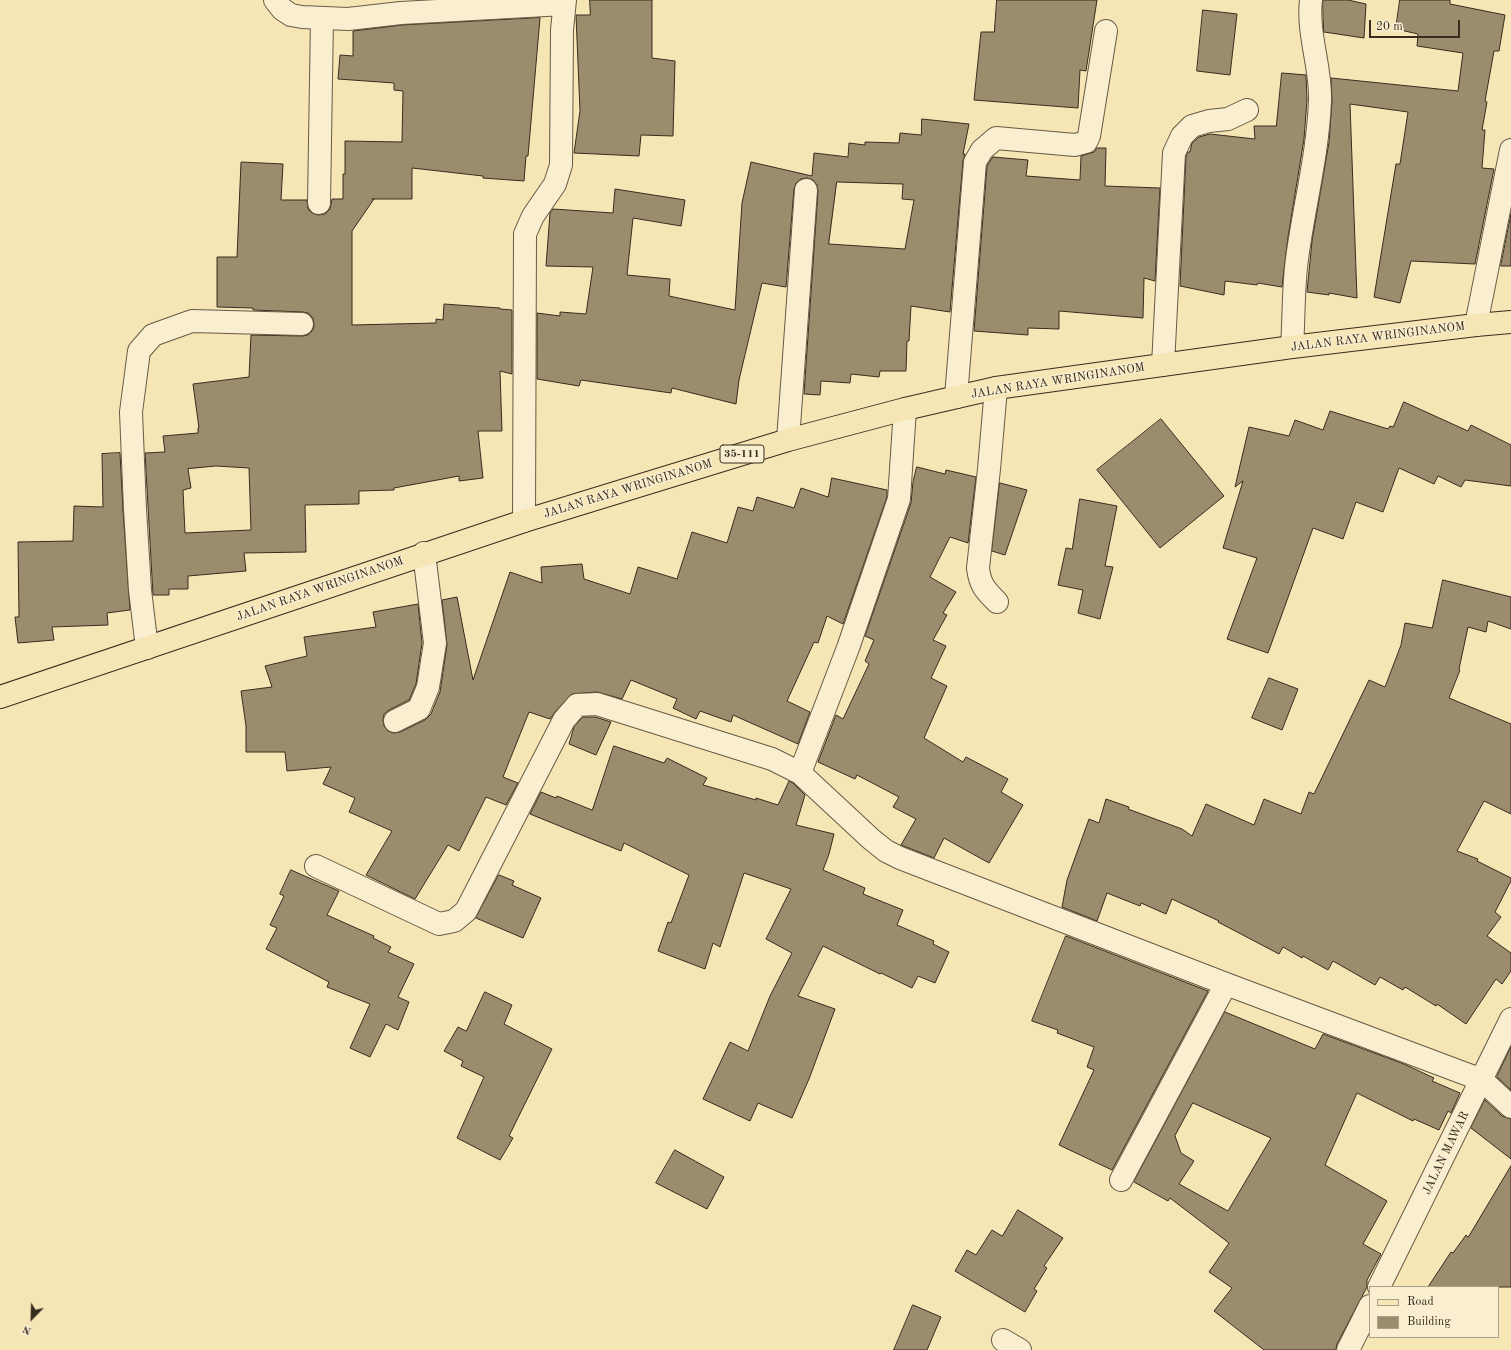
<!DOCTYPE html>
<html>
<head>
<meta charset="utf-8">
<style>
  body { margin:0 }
  #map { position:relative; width:1511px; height:1350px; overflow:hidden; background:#f6e5b5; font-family:"Old Standard TT",serif }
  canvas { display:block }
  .legend { position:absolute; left:1369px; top:1286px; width:130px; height:52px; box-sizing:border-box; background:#f9eecf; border:1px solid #aca089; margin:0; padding:5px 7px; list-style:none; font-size:12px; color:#382c1f }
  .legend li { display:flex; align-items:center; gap:8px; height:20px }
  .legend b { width:20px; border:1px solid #aca089 }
  .north { position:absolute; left:12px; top:1298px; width:40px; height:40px; -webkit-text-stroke:3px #f9eecf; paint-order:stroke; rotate:203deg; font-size:11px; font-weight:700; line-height:16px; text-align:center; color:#382c1f }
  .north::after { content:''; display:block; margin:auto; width:14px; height:18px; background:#382c1f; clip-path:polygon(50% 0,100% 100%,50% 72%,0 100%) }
  .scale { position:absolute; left:1369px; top:20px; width:91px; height:18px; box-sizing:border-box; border:2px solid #382c1f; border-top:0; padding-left:5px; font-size:12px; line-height:14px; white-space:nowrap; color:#382c1f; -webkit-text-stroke:3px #f9eecf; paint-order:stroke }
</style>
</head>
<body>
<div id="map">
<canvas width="1511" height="1350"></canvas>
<ul class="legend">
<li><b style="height:5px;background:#f6e5b5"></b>Road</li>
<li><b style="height:11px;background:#9b8c6d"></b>Building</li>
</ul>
<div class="north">N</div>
<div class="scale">20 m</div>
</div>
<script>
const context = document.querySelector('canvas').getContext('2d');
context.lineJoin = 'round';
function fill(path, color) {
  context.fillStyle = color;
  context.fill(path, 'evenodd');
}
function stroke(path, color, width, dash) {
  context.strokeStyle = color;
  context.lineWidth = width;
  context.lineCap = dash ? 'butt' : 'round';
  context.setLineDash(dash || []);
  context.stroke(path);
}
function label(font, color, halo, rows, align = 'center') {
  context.font = font + ' "Old Standard TT",serif';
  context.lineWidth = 3;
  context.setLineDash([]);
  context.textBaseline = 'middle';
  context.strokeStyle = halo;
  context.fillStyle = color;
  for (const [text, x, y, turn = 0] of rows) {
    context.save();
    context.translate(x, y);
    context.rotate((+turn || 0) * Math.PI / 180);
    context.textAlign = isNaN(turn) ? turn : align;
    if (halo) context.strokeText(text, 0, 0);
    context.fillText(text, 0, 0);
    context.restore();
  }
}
const building = new Path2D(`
  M590,0h62v58l23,3 -2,75 -32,-1 -2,21 -65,-3 6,-42 -4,-96h14z
  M997,0h100l-11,71 -6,-1 -2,38 -104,-8 7,-68h13z
  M1323,0h25l18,4 -2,34 -40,-6z
  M1400,0h50v4l55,11 -6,36h-5l-9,50 2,1 -5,28h3l-3,38 12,1 -19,95 -64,-3 -11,42 -26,-6 22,-133h4l8,-52 -58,-8 7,194 -28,-5v2l-22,-3 5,-51 17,-99 3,-41 -1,-23 127,13 5,-38 -46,-7 1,-12 -22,-5z
  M1203,10l34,4 -7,61 -33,-4z
  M540,18l-12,138h-2l-2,25 -41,-3v-2l-71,-8v31h-40h2l-22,32v94l84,-2v-4l7,1 1,-16 56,4v1l12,1v64l-12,-3 2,60h-24l5,47 -24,3v-5l-65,12v2l-35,1v13l-54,1 1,47 -62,1 2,18 -58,5v13h-19v6h-16l-8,-142 20,-1 -2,-16 35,-3v-5h1l-6,-44 56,-7 2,-42 51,1 6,-1 5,-5 1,-5 -1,-7 -5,-5 -5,-1 -50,-2v-2l-36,-1v-50h20l4,-95 42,2 -2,36h26l1,9 4,4 6,2 7,-1 5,-5 2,-10h11v-25h2v-33l57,1 1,-51 -9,-1v-7l-56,-4 2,-24 13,1v-25l49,-6zM216,466l33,2 2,62 -66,3 -2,-43 8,-2 -3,-19z
  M1282,73l24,2 1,25 -3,39 -16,98 -6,50 -24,-4 -1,2 -32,-4 -1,14 -44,-9 6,-130 2,-4h2l2,-9 7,-6 11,-3 45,5 -1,-13h22z
  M922,119l47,5 -6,30h2l-2,7 -13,151 -39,-6 -2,35h-2l-1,30h-26l-1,6 -28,-3 -1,9 -29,-2 -1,14 -16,-1 14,-203 -1,-6 -4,-5 -6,-2 -6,1 -5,4 -2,6 -8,98 -24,-4 -23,97 -3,24 -64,-16 -1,5 -90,-13 -2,6 -42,-7v-66l23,3v-4l26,2 7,-47 -47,-1 4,-53 3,-4 60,4 2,-24 70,11 -4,26 -48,-8 -6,57 43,4 -1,17 66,14 7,-107 9,-41 61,14 2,-23 34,4 1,-14 16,2v-3l34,1 1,-10 21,2zM837,182l66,2 -1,15 12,1 -9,49 -76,-5z
  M1097,148h9l-1,38 55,2 -5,93 -11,-3 -1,40 -84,-7v18l-31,-1v7l-54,-4 13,-165 5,-8 1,-1 35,3 -2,16 54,4 1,-24 13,-4z
  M1511,214v52h-10z
  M1404,402l64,29 3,-6 40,20v41l-46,-6 -4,7 -23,-11 -4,8 -35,-16 -16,44 -27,-10 -13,37 -30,-11 -45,125 -41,-14 30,-81 -34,-10 20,-67 -8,6 14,-60 40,9 6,-16 28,10 7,-19 58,18 2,-3 3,1z
  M1161,419l63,77 -64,52 -63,-78z
  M120,453l3,57 7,100 -23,3 1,12 -56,2 2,13 -36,3 -3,-26h4l-1,-75 55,-1 1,-35 29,1 -1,-53z
  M917,467l28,7 1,-4 30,7 -8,66 -18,-6 -20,40 26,15 -13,21 4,2 -14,25 13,6 -15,32 16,8 -23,52 39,24 3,-5 42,22 -7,13 22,13 -34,58 -45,-25 -10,20 -33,-13 15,-26 -23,-12 6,-10 -42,-22 -2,4 -37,-17 18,-47 7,4 26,-55 -4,-3 9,-21 -9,-4 46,-133 2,-21z
  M832,478l55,12v7l-44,127 -16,-8 -9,27 -4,-1 -27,59 23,11 -12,32 -65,-29 -2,7 -31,-11 -4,8 -23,-11 4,-9 -46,-19 -9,19 -25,-7 -25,2 -17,18 -5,7 -21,-7 -26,65 15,6 -12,22 -20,-8 -27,54 -11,-6 -33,54 -49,-24 26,-44 -43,-19 6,-14 -32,-14 8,-17 -44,4 -2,-19h-39v-26l-5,-35 31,-4 -7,-21 42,-10 -3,-19 72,-10 -3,-15 45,-8 4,39 -6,41 -7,16 -20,10 -5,4 -1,6 1,6 4,5 6,2 6,-1 25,-12 6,-6 9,-22 7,-47 -5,-45 15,-3 16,83 37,-108 32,11 -1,-16 41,-3 2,15 46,15 8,-27 39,12 15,-47 35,11 11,-36 15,4 4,-14 37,11 7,-20 27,9z
  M1000,483l27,7 -22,65 -13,-4z
  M1080,499l37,7 -12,60 8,1 -13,52 -22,-6 5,-23 -25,-5 8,-37 6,1z
  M1443,580l68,17v32l-23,-8 -2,11 -18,-5 -9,42 1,1 -11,28 62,26v90l-27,-13 -27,50 21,8 -1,2 34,17v3l-16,31 6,5 -14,19 24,17v18l-9,13 -6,-5 -30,45 -29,-20 -1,2 -31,-19 -2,3 -23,-13 -5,8 -42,-24 -5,9 -25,-14 -1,2 -19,-11 -4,7 -61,-32 1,-1 -47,-22 -6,15 -25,-11 -1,3 -33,-13 -10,28 -35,-14 5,-27 22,-61 10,4 7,-24 23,8 -1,2 54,20 10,7 14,-32 48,21 10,-26 37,15 8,-22 5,2 55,-114 16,7 16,-42 4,-22 27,5z
  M1269,678l29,11 -16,41 -30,-12z
  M583,717h12l16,5 -15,33 -27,-11 5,-17z
  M614,746l50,17 3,-5 40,20 -4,7 53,15v-2l22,7 11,-24 4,2 12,12 -9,30 38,9 -5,20 -6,16 42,18 -2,6 40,16 -6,15 37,16 -1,3 16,8 -14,31 -17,-7 -6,12 -31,-15 -1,1 -57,-28 -25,50 37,13 -26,70 -17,39 -34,-15 -8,18 -47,-22 27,-57 18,9 22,-55 22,-43 -26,-14 25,-50 -47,-16 -24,74 -7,-4 -8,26 -47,-18 10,-29 3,1 18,-48 -65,-32 -3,8 -91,-37 11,-22 15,6 1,-2 35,14z
  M291,870l48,21 -12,24 47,21 -1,2 18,9 -3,5 26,12 -16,33 11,5 -11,28 -12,-6 -16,33 -20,-9 20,-44 -43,-17 2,-5 -63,-33 11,-21 -7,-3 14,-29 -4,-2z
  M499,875l15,6 -2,4 29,13 -18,40 -47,-20z
  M1066,936l142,55 -96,179 -53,-25 35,-75 -7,-3 7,-20 -37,-14 1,-3 -26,-9z
  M485,992l27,13 -8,19 48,25 -43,87 4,2 -13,22 -43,-22 27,-61 -23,-11 2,-5 -19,-10 14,-24 8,4z
  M1225,1012l90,37 8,-15 81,30 30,14 -2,3 28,12 -9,20 -3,-2 -9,19 -25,-11 -1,2 -56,-28 -32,72 62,36 -24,43 18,10 -14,26v7l-30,57 -1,6h-72l-50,-39 18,-23 -23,-16 20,-29 -59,-45 -2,3 -34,-19zM1193,1103l78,35 -43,73 -49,-27 15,-23 -13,-8 -6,-17z
  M1511,1047v43l-14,-13z
  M1485,1100l17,16 9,3v40l-40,-31z
  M675,1150l49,27 -17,32 -51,-26z
  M1511,1166v121h-83l23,-35 2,1 13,-18 2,2z
  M1018,1210l45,28 -19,28 3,2 -13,21 3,2 -12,21 -70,-41 12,-21 9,5 16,-25 10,6z
  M913,1305l28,12 -14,33h-33z`);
fill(building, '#9b8c6d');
stroke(building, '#382c1f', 1);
const minor = new Path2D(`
  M275,0l7,9 9,6 11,2 46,2 53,-6 163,-9
  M319,203l3,-185
  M1476,325l35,-175
  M1292,347c2,-29 1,-59 5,-88 7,-53 21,-105 23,-159 1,-34 -13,-66 -9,-100
  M1163,365l11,-212 8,-17 10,-10 17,-5 19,-2 19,-9
  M996,388l-7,81 -11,99c2,17 7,22 19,34
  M956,397l19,-235 7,-12 14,-12 79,7 11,-3 3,-6 17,-105
  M788,440l18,-250
  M524,521l1,-287 8,-18 22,-32 6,-19 1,-135 3,-30
  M147,648l-7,-58 -5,-81 -4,-97 8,-61 14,-16 39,-14 110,3
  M395,721l24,-12 9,-22 7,-44 -11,-90
  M800,773l48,-125 51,-149 6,-90
  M316,866l123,58 15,-3 12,-10 98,-191 13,-15 20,-1 175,55 28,14 71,66 15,12 14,7 326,126 256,96 29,27
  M1121,1180l105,-196
  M1379,1287l132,-268
  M1003,1340l17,10
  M1348,1350l22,-44`);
const primary = new Path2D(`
  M0,697l524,-176 264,-81 117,-31 91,-21 296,-41 184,-22 35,-3`);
stroke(minor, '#685a44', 24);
stroke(primary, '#382c1f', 24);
stroke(minor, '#f9eecf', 22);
stroke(primary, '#f6e5b5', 22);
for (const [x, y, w] of [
  [742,454,44]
]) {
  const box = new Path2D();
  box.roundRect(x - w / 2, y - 9, w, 18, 3);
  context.fillStyle = '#f9eecf';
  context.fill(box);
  stroke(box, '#382c1f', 1);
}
label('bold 11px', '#382c1f', null, [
  ["35-111",742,454]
]);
label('12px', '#382c1f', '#f9eecf', [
  ["JALAN RAYA WRINGINANOM",1378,337,-7],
  ["JALAN RAYA WRINGINANOM",1058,381,-9],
  ["JALAN RAYA WRINGINANOM",628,489,-17],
  ["JALAN RAYA WRINGINANOM",320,589,-19],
  ["JALAN MAWAR",1446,1153,-64]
]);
</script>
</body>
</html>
